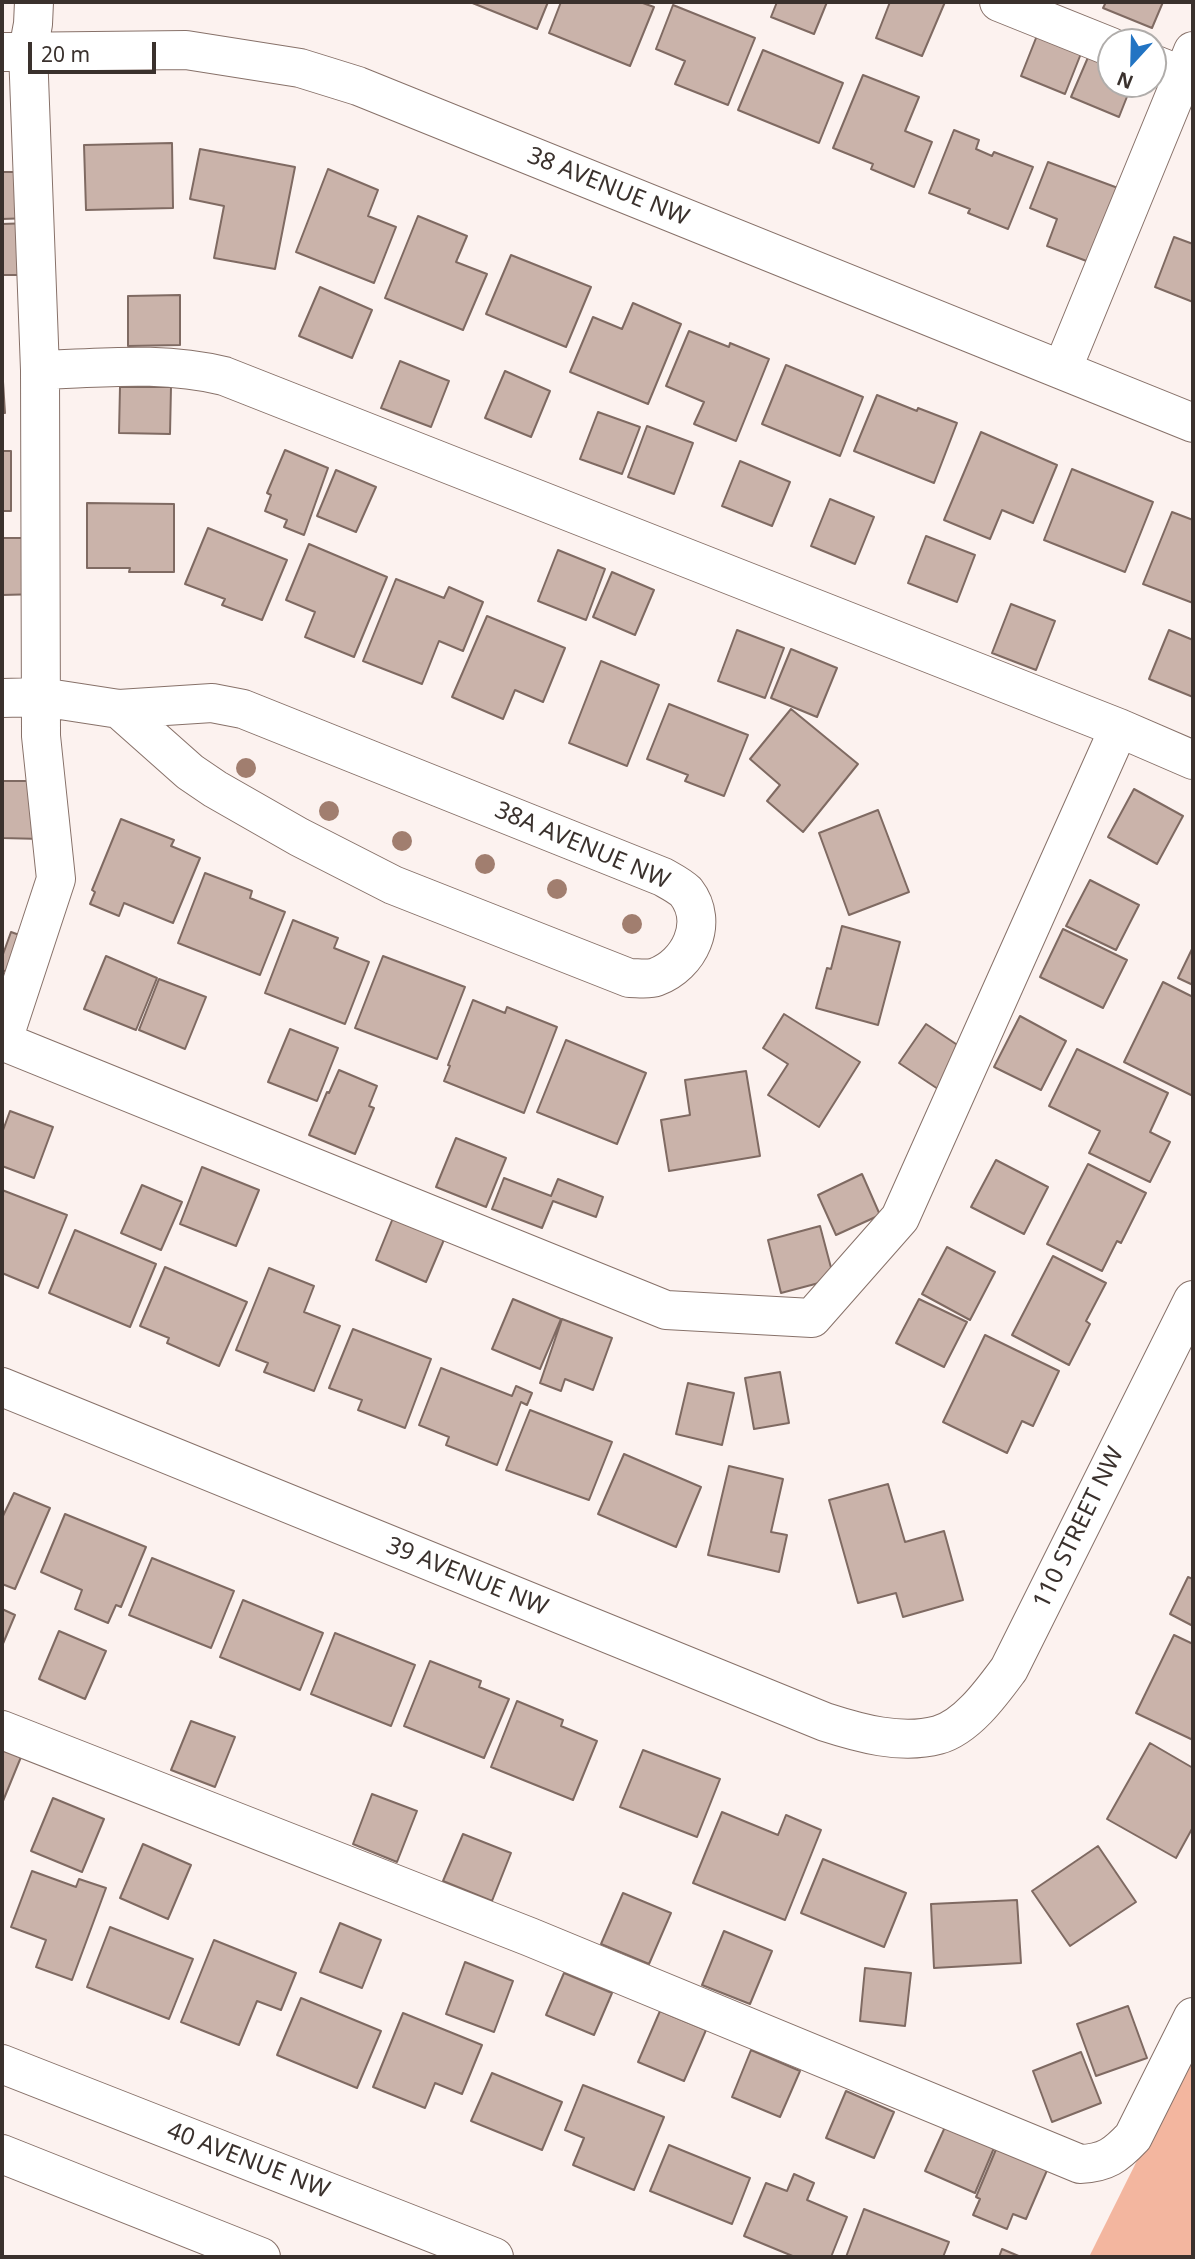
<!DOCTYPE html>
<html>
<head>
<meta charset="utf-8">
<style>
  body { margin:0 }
  #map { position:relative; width:1195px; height:2259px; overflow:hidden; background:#fcf2ef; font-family:"Noto Sans",sans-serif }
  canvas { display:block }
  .frame { position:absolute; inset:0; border:4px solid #3a312d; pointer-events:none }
  .north { position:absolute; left:1097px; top:28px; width:70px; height:70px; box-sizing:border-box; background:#fff; border:2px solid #b0adab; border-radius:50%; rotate:202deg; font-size:19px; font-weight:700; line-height:28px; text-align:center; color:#3a312d }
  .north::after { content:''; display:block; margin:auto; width:24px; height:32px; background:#2274c3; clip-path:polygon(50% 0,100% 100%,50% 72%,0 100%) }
  .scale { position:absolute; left:28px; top:42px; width:128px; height:32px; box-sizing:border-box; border:4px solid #3a312d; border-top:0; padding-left:9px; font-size:21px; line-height:24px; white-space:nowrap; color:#3a312d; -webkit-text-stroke:5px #fff; paint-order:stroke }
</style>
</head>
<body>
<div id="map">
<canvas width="1195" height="2259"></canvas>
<div class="frame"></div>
<div class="north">N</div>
<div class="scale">20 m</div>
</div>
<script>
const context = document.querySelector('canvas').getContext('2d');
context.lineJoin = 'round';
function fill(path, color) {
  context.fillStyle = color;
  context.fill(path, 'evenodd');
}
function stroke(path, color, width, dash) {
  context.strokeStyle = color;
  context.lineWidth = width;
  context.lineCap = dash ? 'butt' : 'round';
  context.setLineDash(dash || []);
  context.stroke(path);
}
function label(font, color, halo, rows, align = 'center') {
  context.font = font + ' "Noto Sans",sans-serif';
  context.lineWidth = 7;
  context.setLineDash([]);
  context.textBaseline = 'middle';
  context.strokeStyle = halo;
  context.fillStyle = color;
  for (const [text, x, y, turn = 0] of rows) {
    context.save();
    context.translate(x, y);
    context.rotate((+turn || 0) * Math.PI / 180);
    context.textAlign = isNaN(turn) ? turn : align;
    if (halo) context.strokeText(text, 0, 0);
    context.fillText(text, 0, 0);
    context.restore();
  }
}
fill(new Path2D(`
  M1193,2048v209h-104z`), '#f3b69f');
const building = new Path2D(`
  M470,2h78l-11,27z
  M561,2h79l14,5 -24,59 -81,-33z
  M777,2h50l-13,32 -43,-17z
  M890,2h55l-23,54 -46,-18z
  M1106,2h57l-11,26 -49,-20z
  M673,5l82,33 -27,67 -53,-21 10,-23 -29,-12z
  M1038,33l44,18 -17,43 -44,-18z
  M763,50l80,33 -24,60 -81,-33z
  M1089,55l22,9v20h21l-13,33 -48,-20z
  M863,75l56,22 -14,34 27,11 -18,45 -43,-18 2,-5 -40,-16z
  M954,130l25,10 -3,9 16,7 2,-4 39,15 -25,62 -40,-16 2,-4 -41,-16z
  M172,143l1,65 -87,2 -2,-65z
  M200,149l95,18 -20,102 -61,-11 10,-52 -34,-7z
  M1048,162l78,29 -29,74 -50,-19 10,-27 -27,-11z
  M328,169l50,21 -10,26 28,11 -22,56 -78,-31z
  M2,172h29v46l-29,1z
  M418,216l49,20 -11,26 31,12 -24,56 -78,-32z
  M31,223l2,52h-31v-51z
  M1174,237l19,7v58l-38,-15z
  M511,255l80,32 -25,60 -80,-33z
  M320,287l52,23 -20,48 -53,-22z
  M180,295v50l-52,1v-50z
  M633,303l48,21 -33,80 -78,-32 23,-55 29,12z
  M689,331l40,16 1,-4 39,16 -33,82 -42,-17 10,-22 -38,-16z
  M400,361l49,20 -18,46 -50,-19z
  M786,365l77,32 -23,59 -78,-32z
  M2,366l3,47h-3z
  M505,371l45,20 -19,46 -46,-19z
  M120,387h51l-1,47 -51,-1z
  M877,395l40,16 1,-3 39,15 -23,60 -80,-32z
  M598,412l42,15 -18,47 -42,-15z
  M647,426l46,17 -19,51 -46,-17z
  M981,432l76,33 -24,58 -31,-13 -12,29 -46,-19z
  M285,450l43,18 -24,67 -20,-8 3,-7 -22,-9 6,-16 -4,-2z
  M2,451h9v60h-9z
  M740,461l50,21 -18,44 -50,-20z
  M1072,469l81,33 -28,70 -81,-32z
  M336,470l40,17 -20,45 -39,-16z
  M830,499l44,18 -19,47 -44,-18z
  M87,503l87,1v68h-45l1,-4h-43z
  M1172,512l21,8v83l-50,-19z
  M208,528l79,32 -25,60 -40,-15 3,-6 -40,-15z
  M926,536l49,19 -18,47 -49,-19z
  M2,538h37l1,56 -38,1z
  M309,544l78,33 -33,80 -49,-20 10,-25 -29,-12z
  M558,550l47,19 -19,51 -48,-19z
  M612,572l42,18 -19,45 -42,-18z
  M396,579l48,19 5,-11 34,15 -20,49 -24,-10 -17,43 -59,-23z
  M1011,604l44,17 -19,49 -44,-17z
  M487,616l78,32 -22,54 -28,-12 -12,29 -51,-22z
  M737,630l47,18 -19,50 -47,-17z
  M1169,630l24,10v57l-44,-18z
  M791,649l46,19 -20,49 -46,-19z
  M601,661l58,24 -32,81 -58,-23z
  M669,704l79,31 -24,61 -39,-15 3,-6 -41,-16z
  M791,709l67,55 -55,68 -36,-31 13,-16 -30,-26z
  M2,781h41l-1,58 -40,-1z
  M1134,789l49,27 -26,48 -49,-27z
  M878,810l31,82 -60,23 -30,-82z
  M121,819l53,21 -3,6 29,12 -27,65 -49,-20 -5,13 -29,-12 5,-12 -3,-2z
  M205,873l47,18 -2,7 35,14 -25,63 -82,-32z
  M1090,880l49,25 -23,45 -50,-24z
  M293,920l45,18 -4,10 35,14 -24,62 -80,-31z
  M842,926l58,16 -22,83 -62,-17 11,-40 4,1z
  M1063,929l64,31 -24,48 -63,-31z
  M11,932l17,6 -14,37 -12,-5v-13z
  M1193,947v38l-15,-7z
  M106,956l51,22 -21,52 -52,-21z
  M383,956l82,31 -28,72 -82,-31z
  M159,979l47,18 -21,52 -46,-19z
  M1163,982l30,15v99l-69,-34z
  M473,1000l32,13 2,-6 50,20 -33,86 -80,-32 6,-15 -2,-1z
  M784,1014l76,48 -41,65 -51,-32 20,-31 -25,-16z
  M1020,1016l46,25 -25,49 -47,-23z
  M926,1024l39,26 -27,39 -39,-26z
  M290,1029l48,19 -21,53 -49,-19z
  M566,1040l80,33 -29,71 -80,-32z
  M1077,1049l91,44 -18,39 20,10 -20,40 -61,-29 11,-22 -51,-25z
  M339,1070l38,16 -8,20 5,2 -19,46 -46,-19 18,-43 2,1z
  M746,1071l14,85 -91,15 -8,-51 29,-5 -5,-35z
  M10,1111l43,16 -19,51 -32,-12v-33z
  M456,1138l50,20 -20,49 -50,-20z
  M996,1160l52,27 -24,47 -53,-27z
  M1088,1164l58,29 -25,50 -4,-2 -15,30 -55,-27z
  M202,1167l57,23 -23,56 -56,-22z
  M862,1174l18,41 -44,20 -18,-40z
  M504,1178l47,18 7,-17 45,18 -7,20 -43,-16 -11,27 -50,-19z
  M142,1185l40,17 -21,48 -40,-17z
  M2,1190l65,25 -29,73 -36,-15z
  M395,1213l51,22 -20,47 -50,-22z
  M820,1226l14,53 -53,14 -13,-53z
  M75,1230l81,34 -26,63 -81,-34z
  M947,1247l48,25 -25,48 -48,-26z
  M1053,1256l53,27 -20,38 4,3 -21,41 -57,-30z
  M165,1267l82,35 -28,64 -52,-23 2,-5 -29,-12z
  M269,1268l45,18 -10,26 36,14 -26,65 -50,-19 4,-9 -32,-13z
  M513,1299l48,20 -21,50 -48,-20z
  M919,1299l48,23 -23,45 -48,-24z
  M562,1319l50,19 -19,52 -28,-11 -4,12 -21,-8z
  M353,1329l78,30 -26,69 -47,-18 4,-10 -33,-12z
  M985,1335l74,36 -26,55 -11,-5 -15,32 -64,-31z
  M441,1368l71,28 4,-10 16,7 -5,12 -6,-3 -24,63 -51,-20 3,-8 -30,-12z
  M780,1372l9,51 -35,6 -9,-51z
  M688,1383l46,10 -12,52 -46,-11z
  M530,1410l82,32 -23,58 -83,-30z
  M624,1454l77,33 -25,60 -78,-33z
  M729,1466l54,13 -12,53 16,3 -8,37 -71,-17z
  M888,1484l17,58 39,-11 19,69 -60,17 -7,-24 -38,10 -29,-103z
  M14,1493l36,15 -35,81 -13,-5v-66z
  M65,1514l81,33 -25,60 -5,-2 -8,18 -33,-14 7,-19 -41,-18z
  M152,1558l82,33 -23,57 -82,-33z
  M1188,1577l5,2v47l-23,-12z
  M243,1600l80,33 -23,57 -80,-33z
  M2,1609l13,6 -13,31z
  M59,1631l47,20 -21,48 -46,-20z
  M335,1633l80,32 -24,61 -80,-32z
  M1174,1635l19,9v96l-57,-27z
  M430,1661l51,20 -2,6 30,12 -25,59 -80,-32z
  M517,1701l46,19 -2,6 36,15 -24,59 -82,-33z
  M191,1721l44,16 -20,50 -44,-17z
  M1150,1743l43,25v59l-17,31 -69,-39z
  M2,1749l19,8 -18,44h-1z
  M643,1750l77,29 -23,58 -77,-30z
  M372,1794l45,17 -20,51 -44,-18z
  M53,1798l51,21 -22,53 -51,-21z
  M722,1812l56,23 8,-20 35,15 -36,90 -92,-37z
  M463,1834l48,19 -19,48 -49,-20z
  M143,1844l48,21 -23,54 -48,-21z
  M1098,1846l38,56 -66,44 -38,-55z
  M823,1859l83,34 -22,54 -83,-34z
  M32,1871l44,16 3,-8 27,9 -34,92 -36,-13 10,-27 -35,-13z
  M623,1893l48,20 -22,51 -48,-20z
  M1017,1900l4,63 -87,5 -3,-64z
  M340,1923l41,17 -19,48 -42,-16z
  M110,1927l83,32 -24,60 -82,-32z
  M724,1931l48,20 -22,53 -48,-19z
  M214,1940l82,33 -15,37 -24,-9 -18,44 -58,-23z
  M465,1962l48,19 -19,51 -48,-18z
  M865,1968l46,5 -6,53 -45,-5z
  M564,1973l48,20 -18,42 -48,-20z
  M301,1998l80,33 -24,57 -80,-33z
  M1128,2006l19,52 -51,18 -19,-52z
  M660,2011l46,19 -22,51 -46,-19z
  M403,2013l79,32 -20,49 -27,-11 -10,25 -52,-21z
  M751,2050l49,21 -20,46 -48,-20z
  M1081,2052l20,51 -49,19 -19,-51z
  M492,2073l70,29 -20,48 -71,-29z
  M583,2085l81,32 -30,73 -61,-25 11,-27 -19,-8z
  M846,2091l48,21 -20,46 -48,-20z
  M945,2127l49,21 -19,45 -50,-22z
  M669,2145l81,33 -18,46 -82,-33z
  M997,2147l51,21 -22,51 -13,-5 -6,15 -34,-14 7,-16 -4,-2z
  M794,2174l20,9 -7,17 40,17 -16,40h-36l-51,-21 22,-53 21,8z
  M864,2209l85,33 -6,15h-97z
  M1002,2249l19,8h-22z`);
fill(building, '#cab3aa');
stroke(building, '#7f6a62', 2);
const minor = new Path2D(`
  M999,2l112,45
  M2,52l184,-2 114,18 58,18 835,337
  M1153,64l40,16
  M40,370c64,-2 121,-9 184,6l895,352 74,32
  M1062,370l131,-319
  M2,698l39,-1 78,12 93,-6 31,6 420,168c7,4 17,9 23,15 24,31 3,73 -30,85 -8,3 -18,1 -27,1l-236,-93 -94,-48 -84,-48 -25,-17 -71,-63
  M2,1041l664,269 146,8 88,-100 219,-490
  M2,1043l54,-164 -15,-143 -1,-366 -12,-319 5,-27 1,-22
  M2,1387l823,335c34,11 76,23 113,13 29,-8 54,-43 71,-66l184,-369
  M2,1730l528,207 550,227c26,-1 36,-9 53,-27l60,-120
  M2,2064l492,193
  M2,2154l259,103`);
stroke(minor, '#877169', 40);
stroke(minor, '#fff', 38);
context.fillStyle = '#a17e6f';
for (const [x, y] of [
  [246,768],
  [329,811],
  [402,841],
  [485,864],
  [557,889],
  [632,924]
]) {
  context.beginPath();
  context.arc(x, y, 10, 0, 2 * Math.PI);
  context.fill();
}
label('24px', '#3a312d', '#fff', [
  ["38 AVENUE NW",608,187,22],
  ["38A AVENUE NW",582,846,23],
  ["110 STREET NW",1079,1528,-64],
  ["39 AVENUE NW",467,1577,22],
  ["40 AVENUE NW",248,2161,21]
]);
</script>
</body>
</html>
